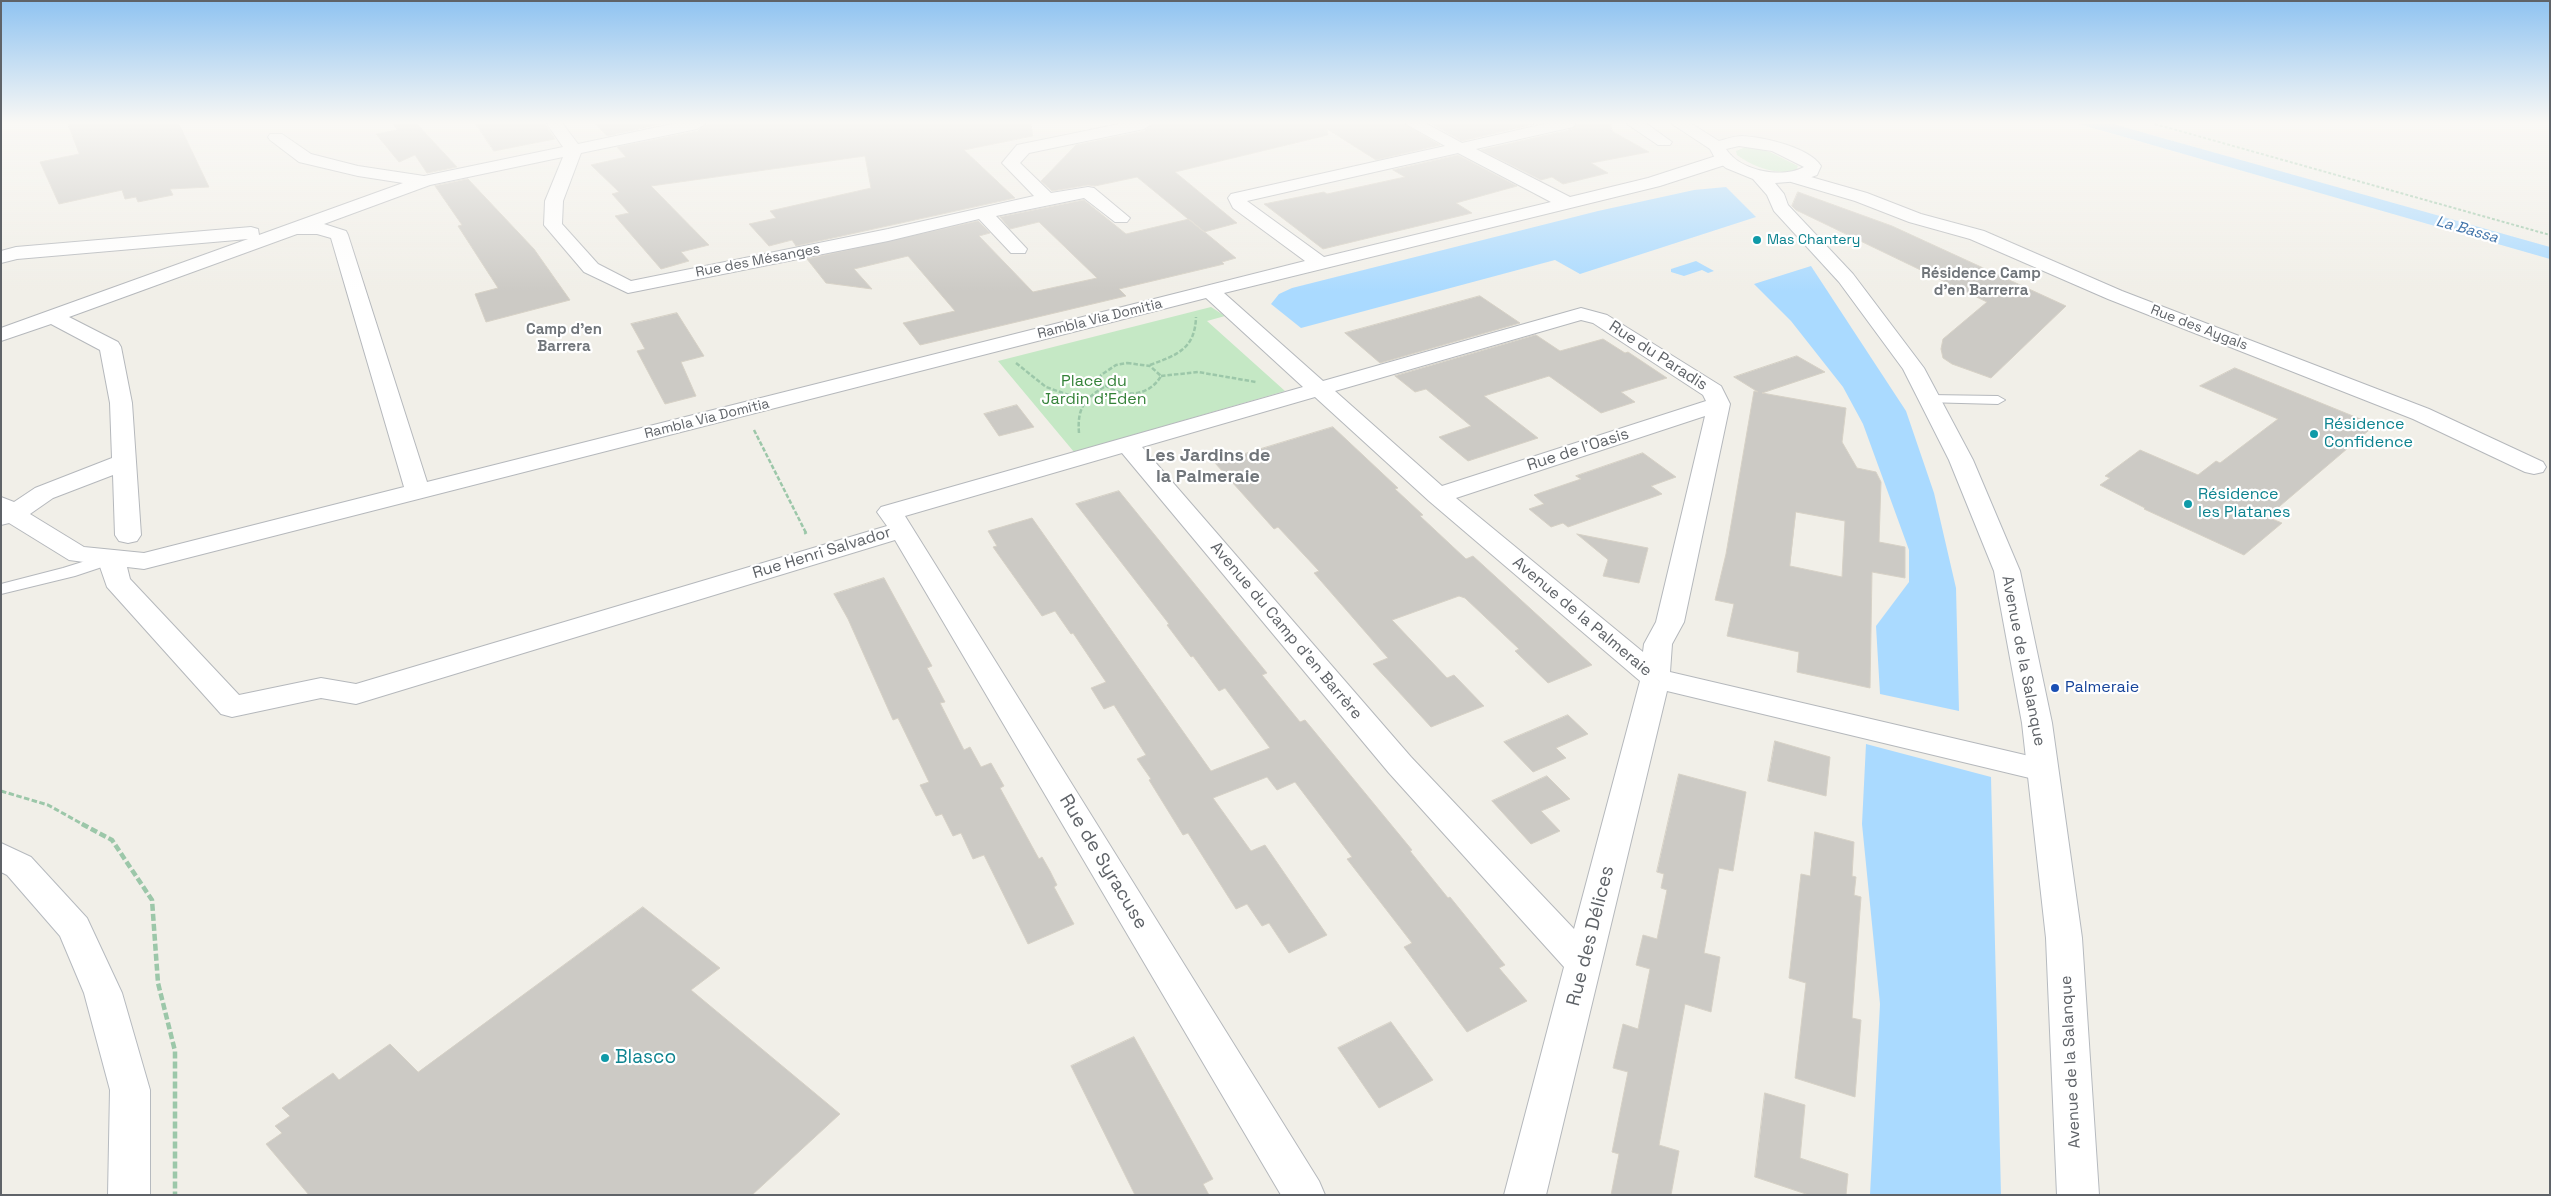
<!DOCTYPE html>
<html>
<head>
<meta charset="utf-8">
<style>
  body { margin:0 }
  #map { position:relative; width:2551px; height:1196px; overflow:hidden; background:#f1efe8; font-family:"Space Grotesk",sans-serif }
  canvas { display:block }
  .frame { position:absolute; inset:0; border:2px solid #5f6368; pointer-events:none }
</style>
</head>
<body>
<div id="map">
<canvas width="2551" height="1196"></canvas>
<div class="frame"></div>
</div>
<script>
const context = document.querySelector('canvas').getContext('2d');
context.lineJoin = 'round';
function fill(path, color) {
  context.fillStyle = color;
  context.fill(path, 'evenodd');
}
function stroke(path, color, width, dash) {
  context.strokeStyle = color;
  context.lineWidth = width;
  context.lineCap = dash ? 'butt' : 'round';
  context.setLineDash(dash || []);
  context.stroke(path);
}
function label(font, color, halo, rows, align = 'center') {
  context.font = font + ' "Space Grotesk",sans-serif';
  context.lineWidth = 4.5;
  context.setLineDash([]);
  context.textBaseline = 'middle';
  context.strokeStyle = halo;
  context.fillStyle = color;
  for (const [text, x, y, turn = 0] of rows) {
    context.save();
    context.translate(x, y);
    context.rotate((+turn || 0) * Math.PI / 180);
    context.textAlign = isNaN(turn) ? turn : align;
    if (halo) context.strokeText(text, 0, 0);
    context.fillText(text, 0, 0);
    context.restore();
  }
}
fill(new Path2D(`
  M1748,146l22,6 28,14 -2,5c-20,4 -43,-4 -59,-16l-1,-4z
  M1211,307l14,9 -18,5 78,70 -211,61 -76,-91z`), '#c5e8c5');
fill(new Path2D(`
  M2079,124h34l437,123v12z
  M1726,187l30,30 -176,57 -25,-14 -254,68 -30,-24 8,-10 13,-6 306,-77 96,-21z
  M1696,261l18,10 -6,2 -6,-3 -18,6 -13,-4v-3z
  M1811,266l95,145 28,82 22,95 3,123 -79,-17 -4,-68 33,-44v-32l-46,-126 -20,-37 -52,-66 -37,-37z
  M1866,744l125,33 10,418h-131l10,-191 -18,-180z`), '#aadaff');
const building = new Path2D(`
  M68,124h111l30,63 -39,2 3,6 -35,7 -2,-5 -11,2 -3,-9 -63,14 -19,-42 39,-8z
  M394,124h23l40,43 -30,6 -12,-18 -16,7 -23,-28 21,-4z
  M476,124h69l10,15 -61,12z
  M596,124h65l-54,12z
  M707,124h324l2,12 -69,14 51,48 -219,48 -4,-6 -23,6 -20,-22 27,-6 -6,-7 101,-23 -6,-32 -214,30 58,59 -28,7 8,9 -28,8 -46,-53 14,-3 -17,-19 7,-2 -28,-27 35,-8 -9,-10 80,-16z
  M1154,124h250l36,21 -64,15 -49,-31 1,6 -153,37 62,51 -33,9 -67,-55 -42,9 -7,-1 -36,6 -11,-10 35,-36 68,-14z
  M1432,124h102l-72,17z
  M1577,124h34l1,7 37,21 -58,11 17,10 -45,11 -11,-7 -11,3 -60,-30 92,-21z
  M1458,155l59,31 -61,17 16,10 -149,36 -59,-45 60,-12 3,2 78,-17 -12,-7z
  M468,179l66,70 36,51 -84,22 -11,-28 23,-6 -40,-62 4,-1 -27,-39z
  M1798,192l94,34 174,80 -75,72 -39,-14 -9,-6 -2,-9 2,-10 44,-37 -191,-92 -4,-4z
  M1084,200l42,34 63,-15 47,39 -14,4 2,2 -105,25 7,7 -206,49 -17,-22 52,-12 -47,-55 -54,13 18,20 -46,-6 -19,-24 171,-38 12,12 -11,3 54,56 64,-14 -58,-56 -29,7 -10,-12z
  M1480,296l40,27 -140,40 -35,-30z
  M677,313l27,43 -23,6 15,34 -31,8 -28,-53 8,-2 -14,-25z
  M1536,335l24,16 43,-12 22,14 3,-1 39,26 -46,14 14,10 -34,11 -52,-37 -65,20 54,42 -70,23 -29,-24 32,-11 -45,-37 -11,3 -20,-16z
  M1797,356l28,16 -63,21 84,15 -4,34 15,26 19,4 5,10 -2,60 26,5v31l-33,-6 -2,116 -73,-16 2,-20 -72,-16 7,-32 -19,-4 11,-46 28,-163 4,1 -24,-15zM1796,512l49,9 -3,56 -52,-11z
  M2235,368l140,57 -108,92 15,6 -38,32 -100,-46 1,-1 -45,-23 10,-7 -5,-2 35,-26 58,25 18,-14 4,2 58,-44 -78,-33z
  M1017,405l17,22 -35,9 -15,-22z
  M1333,427l65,61 -3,1 28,26 -3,1 46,43 7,-3 119,109 -44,18 -33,-32 4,-2 -54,-51 -6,-2 -67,24 55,58 7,-3 30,31 -53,21 -58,-63 15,-6 -74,-85 5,-2 -41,-44 -4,2 -59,-66z
  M1643,453l33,24 -25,9 11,8 -94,33 -5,-4 -12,4 -22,-18 15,-5 -10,-9 47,-16 -5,-3z
  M1119,491l148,182 -5,2 38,47 5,-2 107,130 -2,1 38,47 2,-1 55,68 -6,3 28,33 -60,31 -63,-85 8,-4 -65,-84 5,-2 -57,-75 -18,8 -10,-13 -54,21 38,53 14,-6 62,90 -38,18 -20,-30 -7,3 -15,-22 -11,5 -48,-76 -5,2 -34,-55 2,-1 -14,-20 9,-4 -32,-50 -10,4 -13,-21 15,-6 -33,-49 -2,1 -16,-23 -13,5 -49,-69 4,-1 -9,-15 44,-13 179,253 59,-23 -45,-60 -6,3 -26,-35 -2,1 -24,-32 2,-1 -93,-120z
  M1577,534l71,14 -9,35 -36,-7 5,-16z
  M884,578l48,88 -5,2 18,34 -5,1 24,47 6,-3 11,20 10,-4 13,23 -4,2 39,71 3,-2 8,14 7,14 -3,2 20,37 -46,20 -44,-89 -11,4 -12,-26 -8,3 -11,-22 -6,2 -16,-31 9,-3 -31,-64 -5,2 -45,-101 -14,-25z
  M1568,715l20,19 -32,14 10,10 -33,14 -29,-30z
  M1775,741l55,16 -4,39 -58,-15z
  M1679,774l67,18 -13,79 -14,-3 -15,85 16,4 -9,55 -26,-8 -26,141 20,6 -8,44h-60l8,-41 -7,-2 16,-80 -15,-4 10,-44 15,5 12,-60 -14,-4 7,-30 14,4 10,-49 -6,-2 3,-14 -7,-2z
  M1547,776l23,23 -29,12 19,20 -29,13 -39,-43z
  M1815,832l39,10 -2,34 4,1 -2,18 7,2 -9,121 9,2 -6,77 -60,-19 11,-95 -17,-5 12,-104 9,2z
  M643,907l77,61 -29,22 149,124 -88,81h-443l-43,-51 16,-11 -7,-7 15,-10 -8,-8 51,-35 6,7 51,-36 28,28z
  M1391,1022l42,58 -54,28 -41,-60z
  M1134,1037l79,142 -10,5 6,11h-74l-64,-129z
  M1765,1093l40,12 -5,53 48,16 -2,21h-37l-54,-18z`);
fill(building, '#cccac5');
stroke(building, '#d6d1c6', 1);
const lane = new Path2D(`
  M1929,395l69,1 7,4 -7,4 -74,-2 -2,-3 2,-3z
  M111,553l6,1 2,4 -2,4 -42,14 -74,18v-10l62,-16z`);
const street = new Path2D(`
  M547,124h16l15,20 94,-20h33l-8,5 -116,24 -18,48 -1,23 36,40 33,17 257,-52 146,-33 -32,-33 15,-18 102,-21h33l-8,5 -115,24 -9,10 31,30 37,-6 6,1 36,30 -3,4h-12l-31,-24 -88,18 31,33 -2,4h-14l-32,-34 -91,22 -260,52 -44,-21 -40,-47 1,-24 18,-44 -133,28 -106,39 22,7 2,4 79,247 878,-221 -72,-53 -5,-10 3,-4 214,-48 -39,-22h21l35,19 82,-19h31l-2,3 -97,22 94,48 78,-19 71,-23h12l2,4 -2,4 -71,23 -436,107 99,88 258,-73 26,7 114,71 9,18 -46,218 -12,22 -2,28 372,87 11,3 5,8 -5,8 -11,3 -375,-90 -121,504h-42l60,-228 -175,-194 -267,-320 -217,63 414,665 6,14h-44l-386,-655 -539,164 -35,-6 -89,19 -11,-3 -114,-127 -8,-23 -30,-4 -60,-37 -8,2v-28l13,5 21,-14 77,-30 -2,-55 -10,-53 -49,-26 -50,17v-13l247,-89 -231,20 -16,4v-12l15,-4 235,-20 7,2 1,6 144,-52 -45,-7 -59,-14 -29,-22 -2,-3 2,-3h12l29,20 47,12 66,10 139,-29zM1458,153l93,49 -227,55 -77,-56zM297,234h20l14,4 73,249 -260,66 -60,-6 -54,-33 23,-16 60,-23 2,60 4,6 9,2 9,-2 4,-6 -9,-132 -11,-56 -3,-5 -49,-25zM1206,298l97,89 -422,120 -4,5 10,14 -531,158 -35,-6 -82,17 -109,-116 -3,-12 17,2zM1581,320l12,3 110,72 3,6 -264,85 -107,-95zM1315,397l114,104 211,180 -66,248 -163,-172 -269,-310zM1705,416l-49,206 -12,22 -1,8 -187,-154z
  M1627,124h20l25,18 -2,3h-12z
  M1797,173l70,20 54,21 63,17 138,60 307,118 114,53 3,5 -3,5 -9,2 -9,-2 -112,-53 -305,-120 -138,-60 -61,-17 -54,-21 -64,-19 -3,-4 3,-4z`);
const secondary = new Path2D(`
  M1672,124h20l27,17c7,-2 15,-5 23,-5 21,1 67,11 79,30l-4,9 -16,6 -26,2 9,11 4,11 65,69 71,94 49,92 47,111 32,152 30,215 17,257h-42l-11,-257 -24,-215 -28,-152 -45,-111 -46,-91 -64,-87 -65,-71 -7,-16 -14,-16 -27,-11 -10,-8 -6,-11zM1739,146l33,5 32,16c-22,12 -64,4 -78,-18z
  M1,843l30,14 56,61 35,75 28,97v105h-42l2,-105 -26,-97 -24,-57 -53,-61 -6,-3z`);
stroke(lane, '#b5b8bc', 2);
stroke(street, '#b5b8bc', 2);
stroke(secondary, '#b6babf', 2);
stroke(new Path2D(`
  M2155,124l395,111`), '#9cc7a9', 2, [3, 2]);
stroke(new Path2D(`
  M1016,363l30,24 37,13
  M1127,363l23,3 11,10c-13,23 -43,22 -61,5l1,-6 15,-10z
  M1150,365c27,-10 45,-16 46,-48
  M1161,376l37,-4 58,10
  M754,430l52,103
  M1079,433c-2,-24 5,-34 25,-46`), '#9cc7a9', 2.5, [4.5, 2]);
stroke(new Path2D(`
  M805,532l1,2
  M1,791l47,14 36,20`), '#9cc7a9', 3, [5.5, 2.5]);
stroke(new Path2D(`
  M82,824l30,16 40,60 6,83 17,68v144`), '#9cc7a9', 4.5, [7, 3]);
fill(lane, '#fff');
fill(street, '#fff');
fill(secondary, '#fff');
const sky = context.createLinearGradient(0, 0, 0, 292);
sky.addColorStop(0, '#8fc3f1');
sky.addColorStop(0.42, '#f9f8f5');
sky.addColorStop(1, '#f9f8f500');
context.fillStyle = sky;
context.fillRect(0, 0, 2551, 292);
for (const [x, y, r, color] of [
  [1757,240,5,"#0f9aa8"],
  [2314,434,5,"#0f9aa8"],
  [2188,504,5,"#0f9aa8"],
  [2055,688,5,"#1a4fb4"],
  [605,1058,5,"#0f9aa8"]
]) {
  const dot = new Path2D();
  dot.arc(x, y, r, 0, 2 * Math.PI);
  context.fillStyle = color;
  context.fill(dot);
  stroke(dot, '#fff', 2);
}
label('14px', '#0d838f', '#fff', [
  ["Mas Chantery",1767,240]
], 'left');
label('14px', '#5f6368', '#fff', [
  ["Rue des Mésanges",758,261,-11],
  ["Rambla Via Domitia",1100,319,-14],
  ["Rue des Aygals",2199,328,21],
  ["Rambla Via Domitia",707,419,-14]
]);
label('italic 15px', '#4174aa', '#fff', [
  ["La Bassa",2467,230,16]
]);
label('bold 15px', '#70757a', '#fff', [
  ["Résidence Camp",1981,274],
  ["d'en Barrerra",1981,291],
  ["Camp d'en",564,330],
  ["Barrera",564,347]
]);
label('16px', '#5f6368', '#fff', [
  ["Rue du Paradis",1658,356,33],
  ["Rue de l'Oasis",1578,450,-18],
  ["Rue Henri Salvador",822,553,-17],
  ["Avenue de la Palmeraie",1582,617,40],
  ["Avenue du Camp d'en Barrère",1286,631,50],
  ["Avenue de la Salanque",2023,661,79],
  ["Avenue de la Salanque",2071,1062,-93]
]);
label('16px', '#348238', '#fff', [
  ["Place du",1094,382],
  ["Jardin d'Eden",1094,400]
]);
label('16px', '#0d838f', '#fff', [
  ["Résidence",2324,425],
  ["Confidence",2324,443],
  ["Résidence",2198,495],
  ["les Platanes",2198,513]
], 'left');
label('16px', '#164399', '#fff', [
  ["Palmeraie",2065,688]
], 'left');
label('bold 18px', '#70757a', '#fff', [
  ["Les Jardins de",1208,456],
  ["la Palmeraie",1208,477]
]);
label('19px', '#5f6368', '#fff', [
  ["Rue de Syracuse",1103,862,59],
  ["Rue des Délices",1591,936,-76]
]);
label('19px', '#0d838f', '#fff', [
  ["Blasco",615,1058]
], 'left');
</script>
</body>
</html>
